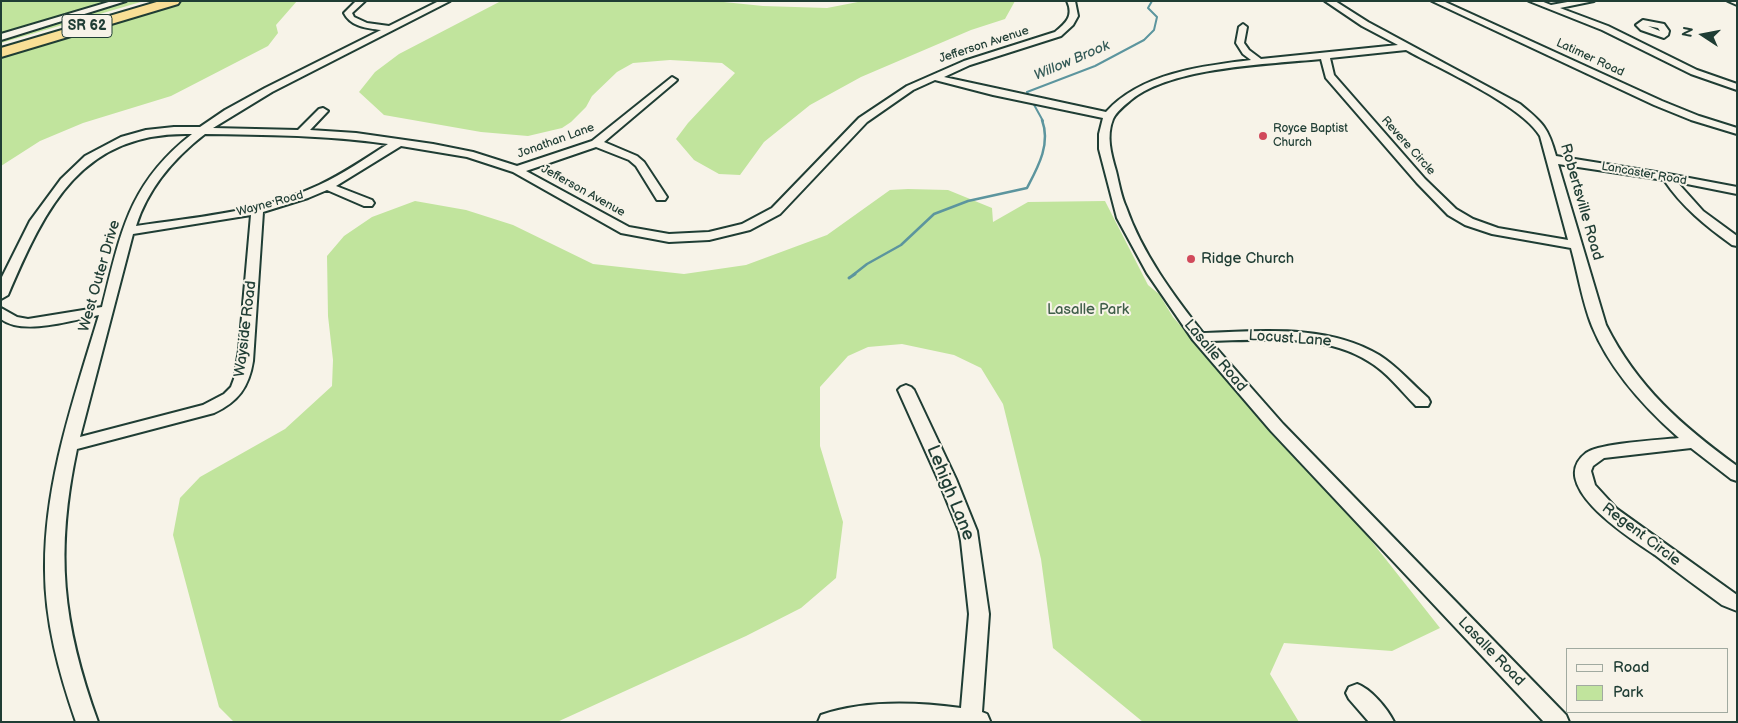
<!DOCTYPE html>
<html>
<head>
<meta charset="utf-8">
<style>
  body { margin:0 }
  #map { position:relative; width:1738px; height:723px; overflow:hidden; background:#f7f3e8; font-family:"Balsamiq Sans",sans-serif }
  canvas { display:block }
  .frame { position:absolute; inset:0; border:2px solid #1f3d34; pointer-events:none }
  .legend { position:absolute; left:1566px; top:648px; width:162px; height:65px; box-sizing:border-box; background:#f7f3e8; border:1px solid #a1aaa0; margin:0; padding:6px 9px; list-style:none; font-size:15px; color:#1f3d34 }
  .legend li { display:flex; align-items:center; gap:10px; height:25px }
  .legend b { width:25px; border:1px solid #a1aaa0 }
  .north { position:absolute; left:1678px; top:10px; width:50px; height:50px; -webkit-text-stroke:4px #f7f3e8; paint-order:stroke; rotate:281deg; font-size:14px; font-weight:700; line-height:20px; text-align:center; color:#1f3d34 }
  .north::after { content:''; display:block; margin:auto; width:18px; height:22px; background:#1f3d34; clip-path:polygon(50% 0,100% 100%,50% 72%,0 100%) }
</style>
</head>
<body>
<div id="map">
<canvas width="1738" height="723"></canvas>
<div class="frame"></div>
<ul class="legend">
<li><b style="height:6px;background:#f7f3e8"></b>Road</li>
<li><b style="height:14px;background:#c1e49d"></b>Park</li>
</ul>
<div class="north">N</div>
</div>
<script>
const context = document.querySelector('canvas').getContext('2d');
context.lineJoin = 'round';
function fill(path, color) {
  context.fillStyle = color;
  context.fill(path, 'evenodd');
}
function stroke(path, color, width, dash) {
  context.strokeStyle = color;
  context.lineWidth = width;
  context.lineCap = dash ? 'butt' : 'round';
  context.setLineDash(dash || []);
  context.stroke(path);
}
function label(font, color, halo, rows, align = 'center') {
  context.font = font + ' "Balsamiq Sans",sans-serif';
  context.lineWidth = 4;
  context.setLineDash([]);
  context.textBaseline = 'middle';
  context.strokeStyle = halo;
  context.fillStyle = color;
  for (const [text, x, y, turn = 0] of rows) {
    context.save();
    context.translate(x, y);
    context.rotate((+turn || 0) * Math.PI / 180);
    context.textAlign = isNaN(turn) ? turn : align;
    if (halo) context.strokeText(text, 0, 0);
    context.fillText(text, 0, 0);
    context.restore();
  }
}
fill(new Path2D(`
  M1,1h143l-143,42z
  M182,1h115l-21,24 2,8 -10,13 -97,50 -88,27 -43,18 -39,25v-110l118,-38z
  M501,1h213l49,5 64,2 36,-7h152l-10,18 -34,11 -110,47 -51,28 -46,37 -24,33 -21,-1 -25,-14 -18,-21 12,-16 47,-50 -13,-10 -52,-3 -37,3 -16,9 -25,24 -6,11 -15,15 -9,6 -34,8 -47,-4 -97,-17 -25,-23 16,-20 24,-18z
  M908,189l40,1 44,18 1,14 35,-20 77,-1 43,84 11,9 14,23 52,60 129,142 86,109 -48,23 -108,-8 -14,31 29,48h-156l-90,-74 -12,-89 -38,-155 -22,-36 -27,-13 -52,-11 -34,3 -20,9 -28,31v59l23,76 -7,56 -35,30 -55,28 -189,86h-323l-15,-15 -46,-172 7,-37 20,-21 85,-48 47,-43 1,-26 -5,-44 -1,-60 17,-20 28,-19 43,-16 51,9 47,15 80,39 91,10 62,-9 81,-30 63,-45z`), '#c1e49d');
stroke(new Path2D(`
  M1043,121l-16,-29 68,-26 49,-26 10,-10 3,-13 -9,-9 4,-7`), '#5c959e', 2);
stroke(new Path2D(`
  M853,275l14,-11 34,-19 33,-31 34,-13 59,-13c11,-21 24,-44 15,-68`), '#5c959e', 2.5);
stroke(new Path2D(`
  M849,278l6,-4`), '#5c959e', 3);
const minor = new Path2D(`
  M112,1h14l-125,39v-6z
  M356,1h9l-13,12 2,4 13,6 22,3 50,-25h11l-178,91 -59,36 85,2 21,-21 4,-1 5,3 -18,19 46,3 77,11 40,8 44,14 75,-25 80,-64 5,3 -2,2 -71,60 33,14 7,6 23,35 -2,3h-8l-21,-34 -7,-6 -33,-13 -70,24 103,56 40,7 40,-2 33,-8 30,-16 87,-90 48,-32 57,-25 91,-29c11,-9 19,-16 12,-31h8l3,15 -5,9 -12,11 -91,29 -26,12 162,35c35,-39 96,-46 145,-52l-8,-6 -7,-11 3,-16 4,-3 4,3 -3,16 5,7 12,9 137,-14 -36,-19 -37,-25h10l33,21 152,82c23,19 28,23 36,52l112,18 69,13v7l-60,-12 26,29 34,25v10l-5,-1c-26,-19 -50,-38 -68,-65l-106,-16 48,161c31,62 76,101 131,141v15l-6,-2 -40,-31 -87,10 -11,8 -2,5 4,14 22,24 120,86v16l-15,-6c-22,-16 -45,-33 -67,-50 -22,-15 -111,-70 -69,-102 14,-10 73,-13 93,-15 -35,-31 -69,-68 -87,-112 -10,-25 -14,-53 -21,-78l-79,-14 -27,-9 -17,-10 -31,-32 -91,-105 -5,-19c-51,5 -150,8 -190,41 -6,5 -15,12 -18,19 -7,17 -2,35 3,52 3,12 5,25 10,36 16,46 47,88 77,126 57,-2 125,-9 176,22 18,11 33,29 49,43l2,4 -2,4h-12c-15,-15 -29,-34 -48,-45 -45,-28 -107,-21 -158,-20l73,83 283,291 3,7h-25l-273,-291 -78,-91 -46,-67 -30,-55 -18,-69v-15l4,-16 -110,-23 -58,-15 -22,10 -46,32 -87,92 -30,16 -41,10 -40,2 -48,-9 -108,-61 -46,-15 -66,-11 -65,40 36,14 2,3 -2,3h-8l-37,-16 -19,8 -45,14 -10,149c-4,26 -15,41 -39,52l-137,36c-22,103 -15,174 21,273h-22c-17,-49 -31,-100 -31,-152 -1,-87 29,-172 54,-255 -26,5 -76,21 -98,4v-11l16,9 11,2 74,-12c19,-74 26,-123 90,-173 -110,-3 -146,72 -184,161l-7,4v-20l29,-58 31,-42 24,-23 36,-19 25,-7 28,-3h26l25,-17 40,-22 116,-58c-14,-2 -30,-3 -37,-17zM1406,50c34,19 116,55 134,86l28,104 -70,-12 -25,-9 -17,-10 -31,-30 -91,-104 -4,-17zM205,134c61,1 123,1 183,10 -22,14 -45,30 -69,41 -57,27 -122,32 -183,41 12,-38 38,-68 69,-92zM251,215l-12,135 -5,29 -3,8 -7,7 -21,11 -123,32 53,-203z
  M1432,1h11l219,100 37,15 38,12v6l-46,-14 -37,-15z
  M1529,1h12l10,4 22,-4h21l-34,7 48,18 89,44 40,14v6l-46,-16 -89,-44z
  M1728,1h9v4z
  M1643,20l21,4 5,7 -1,4 -4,3 -23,-8 -5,-5zM1648,26l10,2 2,3z
  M906,385l5,2 3,3 42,89 21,52 12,83 -7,98 5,2 3,7 -172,1 3,-7c43,-15 95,-13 140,-7l8,-94 -8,-73 -2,-10 -21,-52 -40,-89 3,-3z
  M1357,684c14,5 30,24 37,38h-25l-20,-23 -3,-6 3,-6z`);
const highway = new Path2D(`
  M160,1h20l-2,3 -177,53v-9z`);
stroke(minor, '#1f3d34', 4);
stroke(highway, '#1f3d34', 4);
fill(minor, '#f7f3e8');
fill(highway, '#f9df96');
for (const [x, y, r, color] of [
  [1263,136,5,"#d1495b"],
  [1191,259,5,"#d1495b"]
]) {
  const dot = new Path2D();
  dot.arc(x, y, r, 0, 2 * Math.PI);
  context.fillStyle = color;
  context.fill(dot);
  stroke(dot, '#f7f3e8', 2);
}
label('12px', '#1f3d34', '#f7f3e8', [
  ["Jefferson Avenue",984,45,-18],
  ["Latimer Road",1590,58,25],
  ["Jonathan Lane",556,141,-20],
  ["Revere Circle",1408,146,48],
  ["Lancaster Road",1644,174,10],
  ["Jefferson Avenue",583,191,29],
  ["Wayne Road",270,204,-15]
]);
label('12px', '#1f3d34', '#f7f3e8', [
  ["Royce Baptist",1273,129],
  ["Church",1273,143]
], 'left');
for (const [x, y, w] of [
  [87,26,50]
]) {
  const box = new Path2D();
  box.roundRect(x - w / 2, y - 11.5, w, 23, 4);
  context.fillStyle = '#f7f3e8';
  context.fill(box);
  stroke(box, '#1f3d34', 1);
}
label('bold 14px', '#1f3d34', null, [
  ["SR 62",87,26]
]);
label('italic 14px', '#335a57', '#f7f3e8', [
  ["Willow Brook",1072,61,-23]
]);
label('15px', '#1f3d34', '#f7f3e8', [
  ["Robertsville Road",1581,202,74],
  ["West Outer Drive",100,276,-74],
  ["Wayside Road",246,329,-83],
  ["Locust Lane",1290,339,4],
  ["Lasalle Road",1215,356,50],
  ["Regent Circle",1641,535,37],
  ["Lasalle Road",1491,652,46]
]);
label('15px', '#1f3d34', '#f7f3e8', [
  ["Ridge Church",1201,259]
], 'left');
label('15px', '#3f5e49', '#f7f3e8', [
  ["Lasalle Park",1088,310]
]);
label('18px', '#1f3d34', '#f7f3e8', [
  ["Lehigh Lane",950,493,68]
]);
</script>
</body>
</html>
